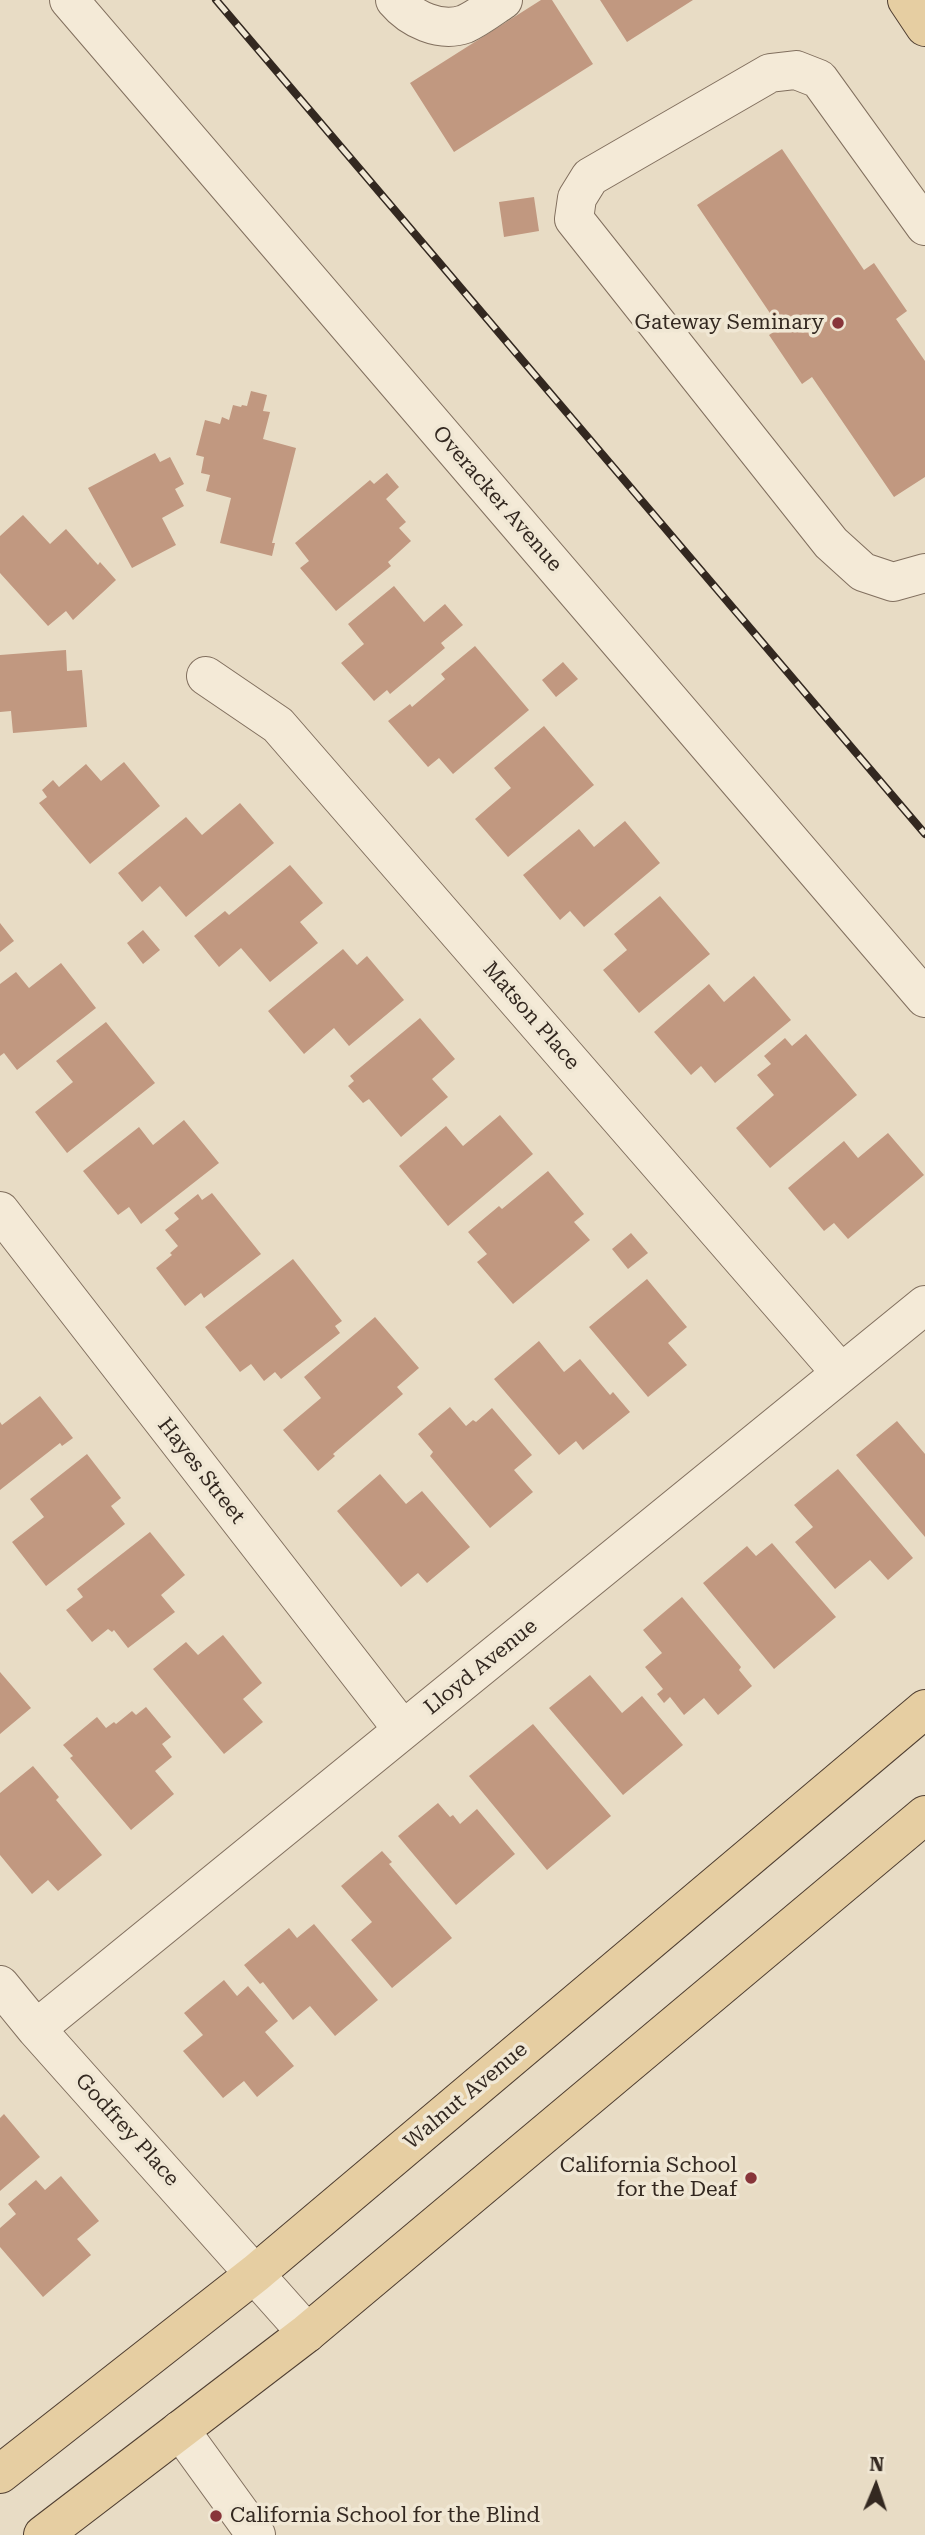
<!DOCTYPE html>
<html>
<head>
<meta charset="utf-8">
<style>
  body { margin:0 }
  #map { position:relative; width:925px; height:2535px; overflow:hidden; background:#e8dcc5; font-family:"Roboto Serif",serif }
  canvas { display:block }
  .north { position:absolute; left:841px; top:2451px; width:70px; height:70px; -webkit-text-stroke:5px #f0e7d4; paint-order:stroke; rotate:2deg; font-size:19px; font-weight:700; line-height:28px; text-align:center; color:#332820 }
  .north::after { content:''; display:block; margin:auto; width:24px; height:32px; background:#332820; clip-path:polygon(50% 0,100% 100%,50% 72%,0 100%) }
</style>
</head>
<body>
<div id="map">
<canvas width="925" height="2535"></canvas>
<div class="north">N</div>
</div>
<script>
const context = document.querySelector('canvas').getContext('2d');
context.lineJoin = 'round';
function fill(path, color) {
  context.fillStyle = color;
  context.fill(path, 'evenodd');
}
function stroke(path, color, width, dash) {
  context.strokeStyle = color;
  context.lineWidth = width;
  context.lineCap = dash ? 'butt' : 'round';
  context.setLineDash(dash || []);
  context.stroke(path);
}
function label(font, color, halo, rows, align = 'center') {
  context.font = font + ' "Roboto Serif",serif';
  context.lineWidth = 7;
  context.setLineDash([]);
  context.textBaseline = 'middle';
  context.strokeStyle = halo;
  context.fillStyle = color;
  for (const [text, x, y, turn = 0] of rows) {
    context.save();
    context.translate(x, y);
    context.rotate((+turn || 0) * Math.PI / 180);
    context.textAlign = isNaN(turn) ? turn : align;
    if (halo) context.strokeText(text, 0, 0);
    context.fillText(text, 0, 0);
    context.restore();
  }
}
fill(new Path2D(`
  M541,0h11l41,64 -139,88 -44,-69z
  M600,0h93l-66,42z
  M782,149l82,121 10,-7 33,48 -11,8 29,42v116l-31,20 -82,-120 -10,7 -33,-49 11,-7 -83,-123z
  M534,197l5,34 -35,6 -5,-35z
  M251,391l16,4 -4,16 7,1 -7,27 33,9 -24,95h3l-3,13 -52,-13 11,-45 -25,-7 4,-16 -9,-2 3,-16 -8,-2 9,-35 15,4 2,-7 7,3 4,-15 8,2 1,-2 5,1z
  M155,453l5,9 10,-5 14,27 -9,5 9,17 -22,12 14,27 -44,23 -44,-80z
  M387,473l12,14 -13,12 20,23 -7,6 12,13 -23,21 3,4 -55,45 -36,-43 9,-7 -14,-18 75,-63 4,4z
  M23,515l27,29 16,-15 32,36 2,-3 16,18 -43,40 -7,-9 -18,15 -48,-53v-37z
  M394,586l30,36 21,-18 18,21 -22,18 4,5 -55,46 -3,-4 -13,11 -33,-38 23,-19 -16,-20z
  M475,646l54,64 -76,64 -14,-16 -11,9 -40,-46 22,-17 2,3 33,-28 -4,-5z
  M66,650l1,21 15,-1 5,57 -74,6 -2,-22 -11,1v-57z
  M563,662l15,17 -22,18 -14,-17z
  M544,726l50,59 -86,72 -33,-38 36,-31 -17,-20z
  M124,762l36,44 -70,58 -51,-61 8,-6 -5,-7 11,-10 6,7 27,-23 15,17z
  M240,803l34,40 -88,74 -26,-31 -18,16 -24,-29 68,-56 16,18z
  M625,821l35,42 -76,64 -14,-16 -10,9 -37,-45 56,-46 15,18z
  M290,865l33,38 -23,19 18,21 -48,39 -29,-34 -22,19 -25,-31 31,-25 4,4z
  M660,896l50,58 -71,59 -36,-43 24,-20 -13,-16z
  M0,923l14,18 -14,11z
  M143,930l17,20 -17,14 -16,-21z
  M343,949l14,16 10,-9 37,44 -55,46 -15,-18 -30,26 -36,-43z
  M61,963l35,45 -79,62 -13,-17 -4,3v-72l16,-12 13,16z
  M754,976l37,44 -76,63 -14,-17 -10,9 -37,-43 55,-48 15,18z
  M420,1018l35,41 -23,20 16,18 -47,40 -32,-38 -6,4 -15,-17 6,-5 -4,-5z
  M106,1022l49,61 -88,70 -32,-41 38,-30 -17,-21z
  M806,1034l51,61 -87,73 -34,-40 38,-33 -17,-20 14,-11 -7,-8 21,-18 7,8z
  M500,1115l33,39 -85,72 -49,-60 47,-40 17,20z
  M184,1120l35,43 -78,61 -12,-17 -11,8 -35,-44 56,-44 14,18z
  M888,1133l36,42 -76,64 -14,-16 -10,8 -36,-43 56,-47 14,17z
  M548,1171l36,43 -10,8 16,18 -77,64 -36,-42 10,-8 -19,-22 31,-26 3,3z
  M212,1193l49,61 -57,44 -3,-5 -16,13 -29,-38 16,-13 -2,-2 8,-7 -13,-16 14,-11 -5,-6 24,-19 4,6z
  M631,1233l17,20 -20,16 -16,-20z
  M293,1259l49,62 -7,5 5,7 -59,46 -6,-7 -11,9 -13,-17 -11,8 -35,-45z
  M647,1279l40,48 -19,16 19,22 -39,32 -59,-70z
  M375,1317l44,51 -22,19 6,7 -70,60 2,2 -17,15 -35,-41 38,-32 -17,-21z
  M539,1341l25,31 16,-13 30,36 3,-3 17,20 -47,38 -7,-9 -17,14 -65,-76z
  M40,1396l33,42 -11,8 -2,-3 -60,47v-68l2,3z
  M450,1407l16,19 7,-6 3,2 16,-14 40,47 -18,15 19,22 -43,36 -60,-72 3,-4 -15,-18z
  M897,1421l28,33v83l-69,-82z
  M87,1454l34,44 -10,8 14,18 -79,62 -34,-44 32,-25 -14,-18z
  M838,1469l75,89 -25,22 -18,-20 -35,29 -40,-47 18,-15 -19,-22z
  M380,1474l26,30 16,-13 48,56 -43,36 -9,-10 -17,14 -64,-76z
  M150,1532l35,43 -24,20 14,17 -47,36 -14,-18 -2,2 -4,-3 -16,13 -26,-32 17,-13 -6,-8z
  M772,1543l64,74 -62,52 -71,-86 44,-37 9,10z
  M682,1597l59,70 -2,3 13,16 -34,29 -14,-17 -20,17 -14,-18 -6,6 -7,-9 6,-5 -18,-22 17,-14 -19,-23z
  M223,1635l39,48 -19,16 20,23 -39,32 -71,-85 33,-27 12,13z
  M0,1672l31,36 -31,26z
  M590,1675l32,38 20,-17 41,49 -60,50 -74,-87z
  M146,1707l25,30 -9,7 10,13 -17,14 19,23 -43,36 -61,-72 3,-2 -10,-11 34,-28 9,11 8,-6 2,2 16,-13 4,4z
  M533,1724l78,92 -64,54 -78,-94z
  M33,1766l26,31 -3,3 46,55 -44,36 -10,-11 -16,14 -32,-39v-62z
  M438,1803l12,14 3,-2 7,9 17,-15 38,45 -59,51 -58,-69z
  M382,1851l10,11 -3,2 63,74 -60,50 -41,-48 21,-18 -31,-36z
  M314,1924l64,76 -43,36 -25,-30 -17,14 -30,-38 -3,2 -16,-19 45,-37 8,10z
  M224,1980l13,16 11,-10 30,35 -13,11 29,34 -37,31 -13,-16 -21,17 -40,-47 20,-16 -19,-22z
  M4,2114l36,43 -40,34v-73z
  M61,2176l38,45 -22,18 14,16 -48,42 -43,-50v-19l16,-14 -8,-10 28,-24 9,10z`), '#c19880');
const minor = new Path2D(`
  M69,0l856,998
  M395,0c16,19 45,33 70,24 13,-6 26,-16 38,-24
  M925,226l-106,-147 -23,-9 -26,3 -180,104 -13,21 -3,21 257,324 32,29 30,10 32,-9
  M206,676l72,49 563,648
  M0,1211l403,519
  M0,1985l36,44 271,304
  M36,2029l889,-724
  M180,2430l76,105`);
const major = new Path2D(`
  M907,0l18,27
  M0,2474l256,-201 669,-564
  M43,2535l264,-202 618,-518`);
stroke(minor, '#816f5e', 40);
stroke(major, '#4f3e31', 40);
stroke(minor, '#f4ead7', 38);
stroke(major, '#e6cea2', 38);
const rail = new Path2D(`
  M216,0l709,834`);
stroke(rail, '#332820', 8);
stroke(rail, '#f0e7d4', 5, [16]);
for (const [x, y, r, color] of [
  [838,323,7,"#88353a"],
  [751,2178,7,"#88353a"],
  [216,2516,7,"#88353a"]
]) {
  const dot = new Path2D();
  dot.arc(x, y, r, 0, 2 * Math.PI);
  context.fillStyle = color;
  context.fill(dot);
  stroke(dot, '#f0e7d4', 2.5);
}
label('21px', '#332820', '#f0e7d4', [
  ["Gateway Seminary",824,323],
  ["California School",737,2166],
  ["for the Deaf",737,2190],
  ["California School for the Blind",230,2516,"left"]
], 'right');
label('21px', '#332820', '#f0e7d4', [
  ["Overacker Avenue",497,499,49],
  ["Matson Place",531,1016,49],
  ["Hayes Street",201,1471,52],
  ["Lloyd Avenue",481,1667,-39],
  ["Walnut Avenue",466,2096,-40],
  ["Godfrey Place",127,2130,48]
]);
</script>
</body>
</html>
